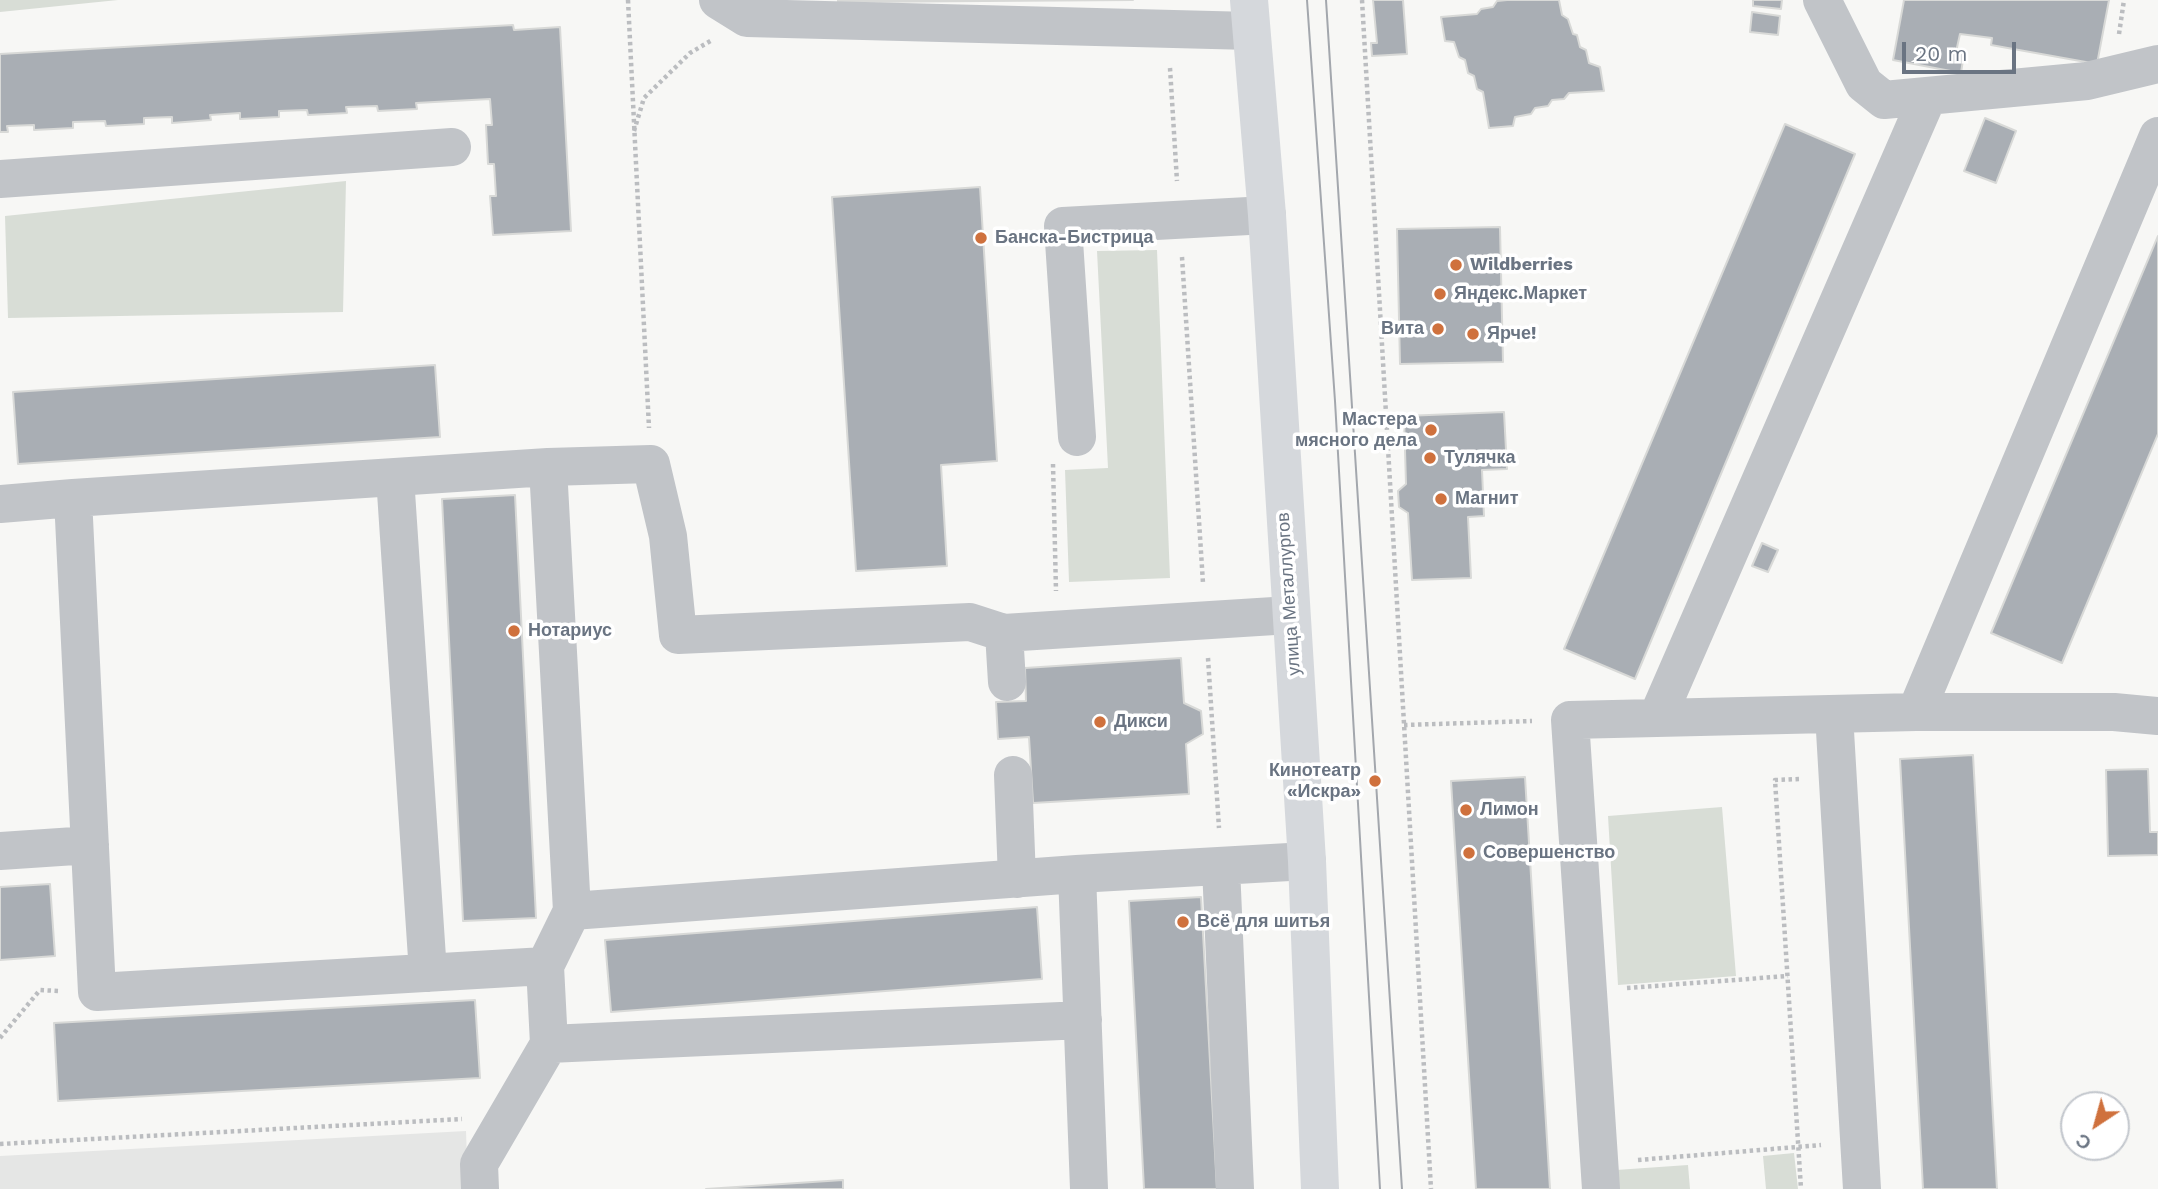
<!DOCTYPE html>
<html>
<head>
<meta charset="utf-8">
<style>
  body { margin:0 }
  #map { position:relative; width:2158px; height:1189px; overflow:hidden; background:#f7f7f5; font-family:"Work Sans",sans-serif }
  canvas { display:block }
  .north { position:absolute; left:2060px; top:1091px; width:70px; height:70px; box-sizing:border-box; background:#fff; border:2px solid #c3c7cd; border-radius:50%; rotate:216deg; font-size:19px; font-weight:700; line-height:28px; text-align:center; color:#6a7482 }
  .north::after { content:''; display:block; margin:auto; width:24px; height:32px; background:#cf713d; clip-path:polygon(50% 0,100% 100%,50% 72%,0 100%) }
  .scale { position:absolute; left:1902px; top:42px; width:114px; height:32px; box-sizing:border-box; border:4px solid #6a7482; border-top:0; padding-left:9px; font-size:21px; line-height:24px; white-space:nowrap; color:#6a7482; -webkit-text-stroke:5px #fff; paint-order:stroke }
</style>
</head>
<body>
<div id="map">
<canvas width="2158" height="1189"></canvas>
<div class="north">С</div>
<div class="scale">20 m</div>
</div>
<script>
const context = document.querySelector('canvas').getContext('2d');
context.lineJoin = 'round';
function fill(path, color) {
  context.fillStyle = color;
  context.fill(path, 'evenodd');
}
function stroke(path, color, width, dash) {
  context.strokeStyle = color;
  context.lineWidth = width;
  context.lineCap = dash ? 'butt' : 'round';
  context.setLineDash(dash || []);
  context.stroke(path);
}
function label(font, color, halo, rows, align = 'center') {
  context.font = font + ' "Work Sans",sans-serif';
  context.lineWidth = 7;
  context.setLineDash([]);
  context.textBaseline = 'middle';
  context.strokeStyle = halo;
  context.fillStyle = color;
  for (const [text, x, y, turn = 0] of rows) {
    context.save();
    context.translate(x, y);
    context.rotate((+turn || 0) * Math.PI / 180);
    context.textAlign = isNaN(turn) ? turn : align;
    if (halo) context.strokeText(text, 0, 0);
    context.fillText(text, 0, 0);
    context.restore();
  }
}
fill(new Path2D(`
  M466,1131l2,58h-468v-33z`), '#e5e6e5');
fill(new Path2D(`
  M0,0h118l-118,12z
  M346,181l-3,131 -335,6 -3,-102z
  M1157,250l13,328 -101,4 -4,-112 43,-2 -11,-217z
  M1722,807l14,169 -118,9 -10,-169z
  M1794,1153l4,36h-32l-3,-33z
  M1688,1165l2,24h-72l-2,-19z`), '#d8ddd6');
const building = new Path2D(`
  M838,0h295l-295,2z
  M1373,0h30l4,54 -35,2 -1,-13h6z
  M1559,0l3,15 6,4 5,15 4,1 3,12 6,3 3,13 11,4 4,24 -35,2 -5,6 -12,1 -4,6 -13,2 -4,6 -16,3 -2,9 -24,2 -6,-36 -6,-3 -3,-13 -6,-3 -3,-13 -6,-3 -5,-15 -9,-1 -4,-24 36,-3 4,-5 12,-2 4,-6 10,-1z
  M1753,0h29l-1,9 -28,-3z
  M1904,0h205l-12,64 -106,-19 1,-7 -32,-4 -4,18 8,1 -3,20 -68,-13z
  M1752,12l28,4 -2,19 -28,-3z
  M513,25l1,5 46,-3 11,204 -78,4 -3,-39h6l-2,-32h-6l-2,-39h6l-2,-26 -74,4 1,6 -39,2 -1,-5 -31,1 1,6 -39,2 -1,-5 -28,1v6l-39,2v-6l-30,2 1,5 -39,3v-6l-28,1v6l-38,2 -1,-5 -32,1v6l-39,2v-5l-27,1 1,6h-8v-78z
  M1985,118l31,13 -20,52 -32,-12z
  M1785,124l70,30 -220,525 -71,-30z
  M980,187l17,274 -56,4 6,101 -91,5 -24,-374z
  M1500,227l3,135 -103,2 -3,-135z
  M2158,236v198l-96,229 -71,-30z
  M435,365l5,72 -422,27 -5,-72z
  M1504,412l3,57 -25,1 2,46 -16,1 3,61 -59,2 -4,-67 -9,-6 -1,-16 8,-7 -2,-68z
  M515,495l21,423 -73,3 -21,-422z
  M1762,543l16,7 -10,22 -16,-6z
  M1181,658l3,45 17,8 2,23 -17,10 3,50 -156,9 -4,-66 -31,2 -2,-37 30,-1 -1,-33z
  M1973,755l24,434h-74l-23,-430z
  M2148,769l2,63h8v23l-50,1 -2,-86z
  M1525,777l25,412h-74l-25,-408z
  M50,884l5,72 -55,4v-73z
  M1201,897l16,292h-73l-15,-288z
  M1037,907l5,72 -431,33 -6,-72z
  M475,1000l5,78 -422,23 -4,-78z
  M843,1180v9h-137z`);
fill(building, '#a9aeb4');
stroke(building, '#d8d9d7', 2);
stroke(new Path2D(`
  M628,0l21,428
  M1362,0l69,1189
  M2119,34l5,-34
  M1170,68l7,113
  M634,131l10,-33 46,-45 22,-13
  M1182,257l21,326
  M1053,464l3,127
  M1208,658l11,170
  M1404,725l128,-4
  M1799,779l-24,1 26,409
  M1627,988l161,-12
  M0,1038l40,-48 18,1
  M0,1144l462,-25
  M1638,1160l183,-15`), '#bbbdc0', 4.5, [3.5, 3.5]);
stroke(new Path2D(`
  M718,0l29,18 504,13
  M1822,0l42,84 20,16 203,-19 71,-17
  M0,179l452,-32
  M1077,437l-14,-211 204,-11
  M395,477l33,496
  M73,498l475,-31 103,-3 17,72 10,99 292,-13 34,11
  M0,504l73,-6 24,494 448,-26
  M1007,682l-3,-49 286,-18
  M1916,712l242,-576
  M1834,714l28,475
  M1657,718l271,-622
  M1013,775l4,104
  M0,851l90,-6
  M1221,867l14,322
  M1077,874l12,315
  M572,911l505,-37 230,-13
  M549,1044l534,-24
  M480,1189l-1,-25 70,-120 -4,-78 27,-55 -24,-444
  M1601,1189l-31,-469 346,-8h198l44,4`), '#c1c4c8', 38);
stroke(new Path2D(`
  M1249,0l18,215 40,646 13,328`), '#d5d8dc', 38);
stroke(new Path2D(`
  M1307,0l28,401 45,788
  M1326,0l76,1189`), '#a3a7ad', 2);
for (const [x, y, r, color] of [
  [981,238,7,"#cf713d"],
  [1456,265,7,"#cf713d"],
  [1440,294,7,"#cf713d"],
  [1438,329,7,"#cf713d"],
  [1473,334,7,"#cf713d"],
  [1431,430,7,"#cf713d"],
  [1430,458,7,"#cf713d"],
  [1441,499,7,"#cf713d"],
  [514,631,7,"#cf713d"],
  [1100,722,7,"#cf713d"],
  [1375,781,7,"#cf713d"],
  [1466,810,7,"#cf713d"],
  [1469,853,7,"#cf713d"],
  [1183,922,7,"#cf713d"]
]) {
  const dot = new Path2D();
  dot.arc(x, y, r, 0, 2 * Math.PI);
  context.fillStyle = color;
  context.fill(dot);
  stroke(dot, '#fff', 2.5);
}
label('bold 18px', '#6a7482', '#fff', [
  ["Банска-Бистрица",995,238],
  ["Wildberries",1470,265],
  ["Яндекс.Маркет",1454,294],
  ["Вита",1424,329,"right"],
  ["Ярче!",1487,334],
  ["Мастера",1417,420,"right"],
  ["мясного дела",1417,441,"right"],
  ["Тулячка",1444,458],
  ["Магнит",1455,499],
  ["Нотариус",528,631],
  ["Дикси",1114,722],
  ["Кинотеатр",1361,771,"right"],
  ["«Искра»",1361,792,"right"],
  ["Лимон",1480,810],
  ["Совершенство",1483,853],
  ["Всё для шитья",1197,922]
], 'left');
label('18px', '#6a7482', '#fff', [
  ["улица Металлургов",1289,594,-94]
]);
</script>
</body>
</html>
